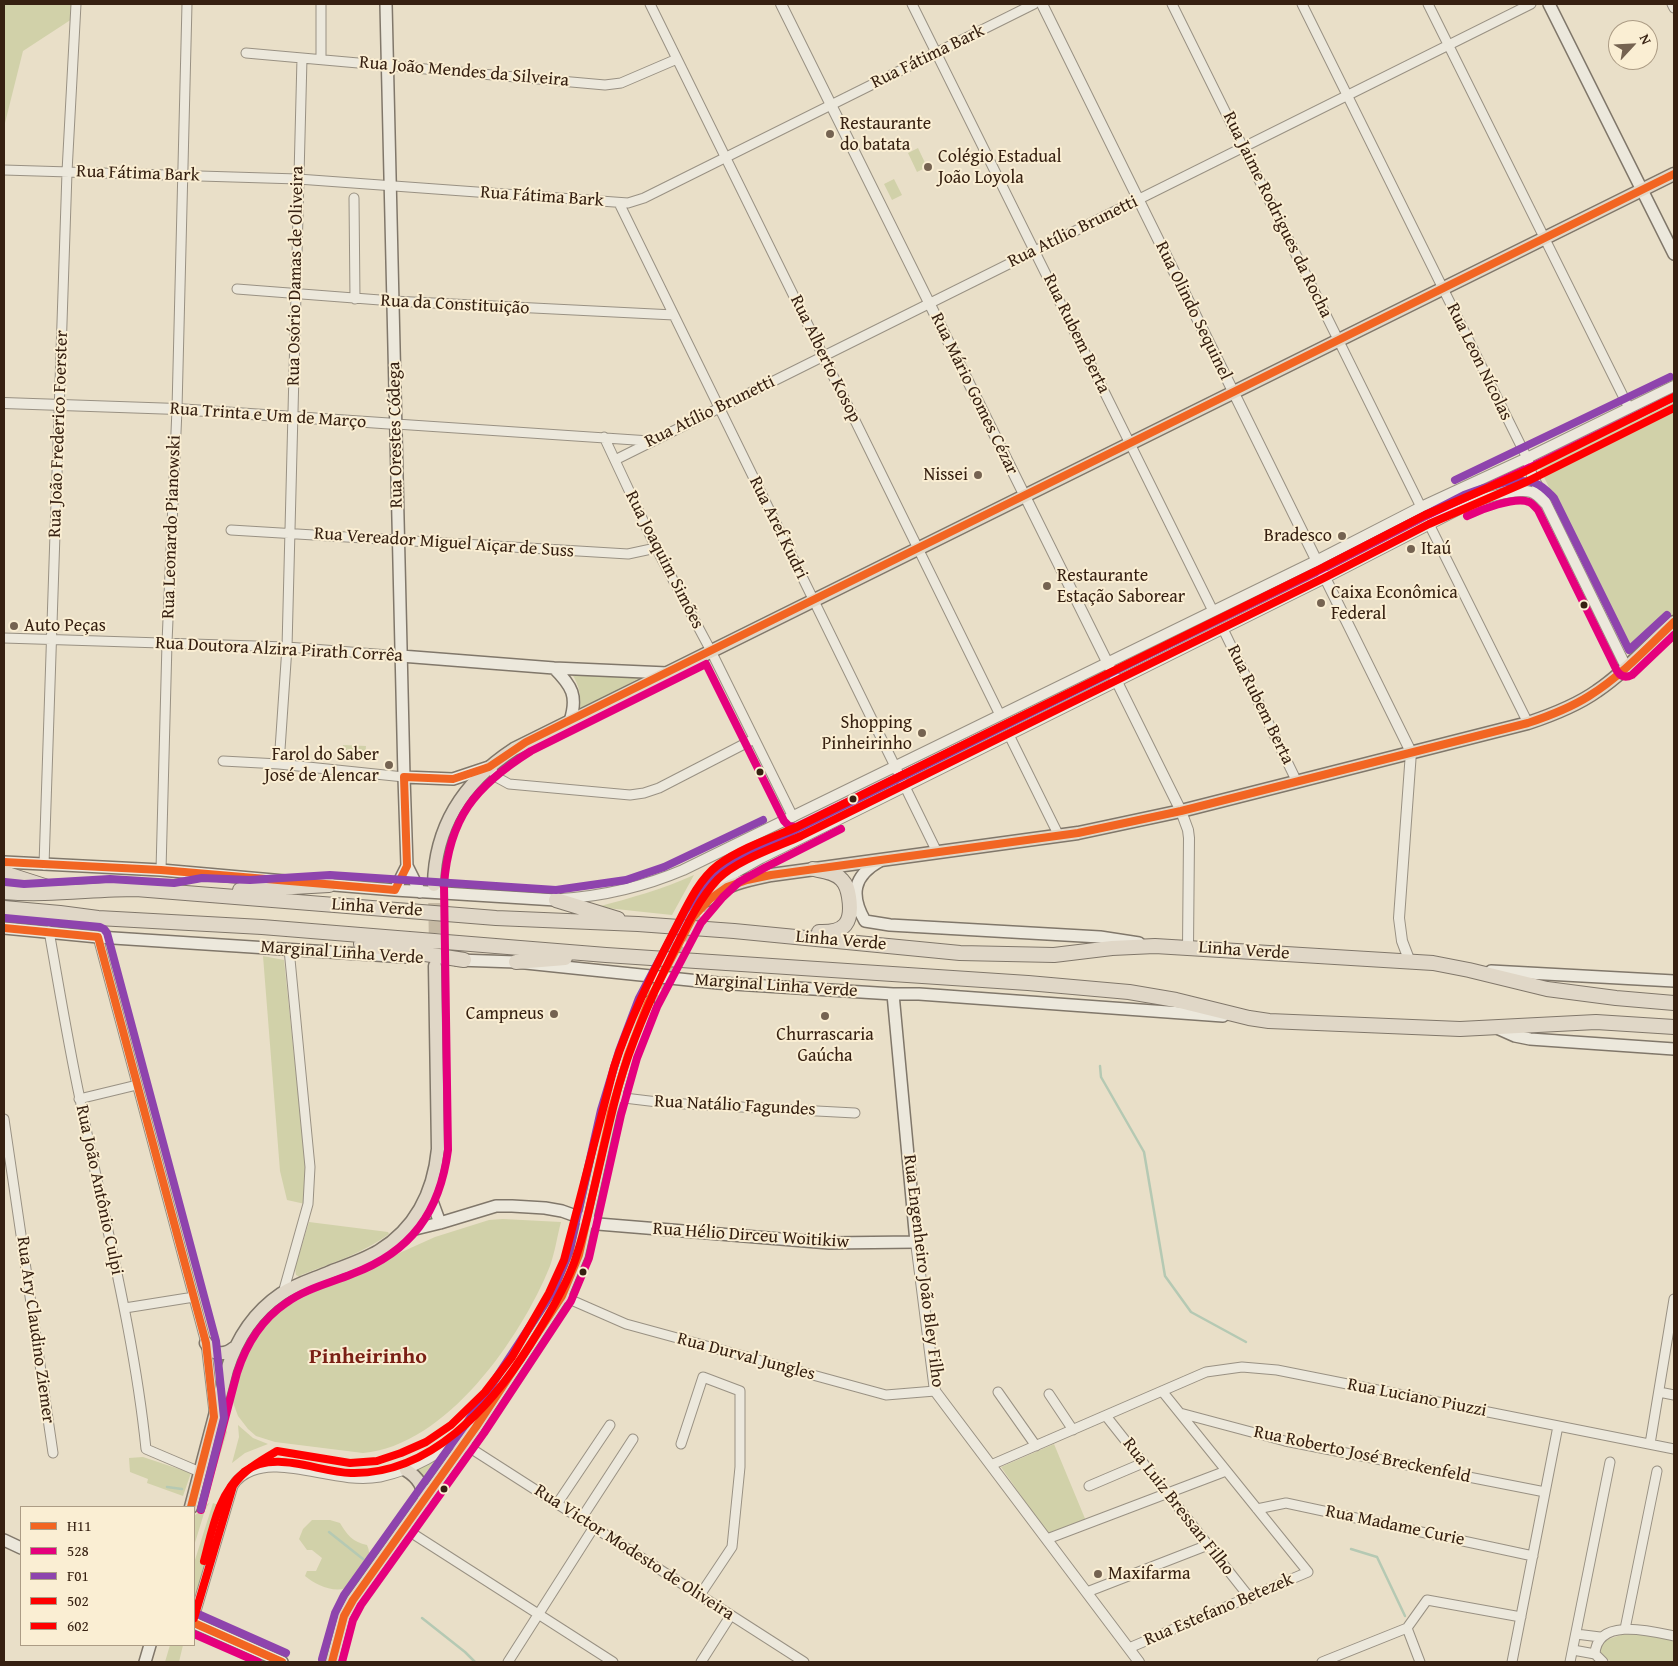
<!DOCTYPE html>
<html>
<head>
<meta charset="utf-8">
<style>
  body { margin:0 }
  #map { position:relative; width:1678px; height:1666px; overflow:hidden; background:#e9dfc8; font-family:"Gentium Book Plus",serif }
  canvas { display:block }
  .frame { position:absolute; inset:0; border:5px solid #362011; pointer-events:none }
  .legend { position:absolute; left:20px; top:1506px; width:175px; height:140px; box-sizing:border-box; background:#faeed3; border:1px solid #ac9c85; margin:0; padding:6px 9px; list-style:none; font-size:15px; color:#362011 }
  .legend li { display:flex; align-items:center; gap:10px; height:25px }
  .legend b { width:25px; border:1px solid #ac9c85 }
  .north { position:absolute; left:1608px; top:20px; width:50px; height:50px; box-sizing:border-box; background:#faeed3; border:1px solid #ac9c85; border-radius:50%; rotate:65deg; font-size:14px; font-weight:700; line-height:20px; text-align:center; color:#362011 }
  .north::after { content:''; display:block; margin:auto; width:18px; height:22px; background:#756351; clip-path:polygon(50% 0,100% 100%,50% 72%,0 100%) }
</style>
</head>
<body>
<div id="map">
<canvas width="1678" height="1666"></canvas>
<div class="frame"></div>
<ul class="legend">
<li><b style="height:6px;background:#f26522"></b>H11</li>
<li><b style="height:6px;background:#e5007d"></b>528</li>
<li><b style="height:6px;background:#8e44ad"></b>F01</li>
<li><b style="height:6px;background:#f00"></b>502</li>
<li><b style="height:6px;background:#f00"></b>602</li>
</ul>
<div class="north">N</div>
</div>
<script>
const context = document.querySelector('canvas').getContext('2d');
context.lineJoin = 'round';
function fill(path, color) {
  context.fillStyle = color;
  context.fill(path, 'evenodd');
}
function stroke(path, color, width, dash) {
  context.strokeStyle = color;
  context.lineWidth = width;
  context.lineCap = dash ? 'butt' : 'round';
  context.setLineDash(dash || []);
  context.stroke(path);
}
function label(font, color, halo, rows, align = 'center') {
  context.font = font + ' "Gentium Book Plus",serif';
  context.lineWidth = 4;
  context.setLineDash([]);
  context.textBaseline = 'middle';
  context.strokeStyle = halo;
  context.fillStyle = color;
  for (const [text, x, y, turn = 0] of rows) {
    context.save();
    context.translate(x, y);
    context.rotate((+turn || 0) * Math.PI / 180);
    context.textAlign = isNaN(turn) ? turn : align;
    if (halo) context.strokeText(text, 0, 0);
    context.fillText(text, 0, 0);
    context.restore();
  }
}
fill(new Path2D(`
  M4,4h69l-1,15 -49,32 -19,76z
  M918,148l9,19 -10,5 -9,-19z
  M894,179l8,16 -10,5 -8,-16z
  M1674,400v214l-43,39 -93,-188z
  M572,674l69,3 -61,34c1,-14 0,-25 -8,-37z
  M343,745l23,1 -1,13 -23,-2z
  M694,875l-22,40 -75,-8c34,-9 66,-18 97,-32z
  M263,956l21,4 23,218 -2,26 -18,-4 -7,-29z
  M503,1219l58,3c-4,15 -6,30 -11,44 -29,72 -104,180 -187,187l-88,-11 -19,-6 -8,-7 -10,-13 -7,-19 12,-47 8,-14 11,-15 17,-11 47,-24 109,-49 54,-17z
  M309,1222l79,10 1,2c-26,19 -57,29 -88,41l-1,2 -4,-2 -1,-7z
  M219,1420l6,6 2,6 -13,43 -5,-2 -2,-3z
  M238,1425l15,13 15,6 -23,9 -13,10 7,-26z
  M1054,1444l32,77 -37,15 -48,-69z
  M453,1447l3,4 -30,43 -13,-24z
  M143,1457l48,16 -8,23 -36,-13 1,-4 -18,-7 -1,-14z
  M210,1502l-5,8 -11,36v-30z
  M213,1503l14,5 -33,101v-46z
  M312,1520h18l10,3c7,12 13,19 27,22 5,11 0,16 -7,25 -2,4 -3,10 -7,14 -14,12 -36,2 -48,-8l2,-5h9l6,-13 -10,-8h-5l-8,-11 4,-10z
  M1645,1632l29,7v23h-62c-7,-4 -11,-6 -13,-14l4,-7 21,-7z
  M170,1645h13l-4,17h-14z`), '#d1d1a9');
stroke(new Path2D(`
  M1100,1066l1,11 43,75 21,124 26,36 55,30
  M167,1487l15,2
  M329,1532l34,27
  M1351,1549l26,8 28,59
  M422,1618l43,34 10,10`), '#b5c9b3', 2.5);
stroke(new Path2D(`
  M434,885l1,65
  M648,1003l45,-86 14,-17`), '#c5b9a3', 12, [12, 6]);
const minor = new Path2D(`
  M650,4l350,711
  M912,4l301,607
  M1172,4l249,503
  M1302,4l225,454
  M1428,4l201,404
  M1672,4l2,4
  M246,53l359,32 16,-2 56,-24
  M321,59v-55
  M4,170l294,9 330,24 16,-5 390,-194
  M354,198l1,101
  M619,203l318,649
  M237,289l156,12 281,14
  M396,424l254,17
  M604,437l52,111 55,103 82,166
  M615,460l916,-456
  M1429,524l99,199
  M231,530l397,24 28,-6
  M1223,629l74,153
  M4,638l283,9 114,9
  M1009,735l50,101
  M223,761l56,3 125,13
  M279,764l8,-117 15,-589
  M489,767l9,11 11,6 121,11 14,-2 15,-5 95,-49
  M44,865l23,-693 9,-168
  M161,870l6,-227 10,-234 10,-405
  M49,931c10,56 19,112 31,168 23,117 54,232 66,350l54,23
  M98,937l108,406 8,69
  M616,1097l50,6 189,10
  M79,1099l58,-14
  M4,1119l49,334
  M283,1293l25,-89 2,-37 -21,-218
  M562,1296l64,28 260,71 49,-4
  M125,1308l69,-11
  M998,1392l38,54
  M1659,1392l15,3
  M1049,1394l24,36
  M1180,1413l105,28 260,51
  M1106,1416l144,182
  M464,1444l340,218
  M681,1444l22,-67 37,14v76l-8,80 -32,48
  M1650,1444l24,-145
  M991,1465l215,-93 36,-5 35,3 397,79
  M1089,1486l54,-23
  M557,1504l53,-79
  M1257,1509l29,-6 247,53
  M581,1519l52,-80
  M404,1528l209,134
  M1047,1539l179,-68
  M1087,1592l121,-47
  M194,1618l39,-132c8,-14 28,-20 44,-19 34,1 69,16 103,10 34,-7 61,-24 88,-45
  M1407,1628l13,34
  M1625,1629l32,-158
  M1576,1634l24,3
  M1129,1648l179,-76 -146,-181
  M1573,1650l22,4
  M508,1662l86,-135
  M701,1662l30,-47
  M1322,1662l85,-34 20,-28 94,17
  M1512,1662l46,-236
  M1570,1662l40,-200
  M1603,1662l-8,-8c2,-37 56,-23 79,-18`);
const tertiary = new Path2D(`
  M781,4l400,807 7,19 1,8 -1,109
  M1042,4l369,748 -12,166 3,23 8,21
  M4,403l173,6 219,15
  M1527,458l4,15 95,194
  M714,892l19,-18 28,-16 564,-280 144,-74c14,-6 48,-16 62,-12 6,2 11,8 15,12
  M561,899c43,-3 82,-12 122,-29l633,-309 105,-54 106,-49 147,-72
  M916,1242l19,149 204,271`);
const secondary = new Path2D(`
  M386,4l18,773 3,89 13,26
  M1549,4l125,250
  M401,656l153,12 113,5
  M554,668c18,18 24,28 16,53
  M404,777l49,2 36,-12
  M880,861c-27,15 -30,34 -15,60l25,4 210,12 39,6
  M4,862l157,8 135,12
  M322,884l73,6 161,10
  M395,890l12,-24
  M4,928l94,9 308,20
  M457,960l59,2 202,21 175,11h26l304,22
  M1491,971l183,10
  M1497,1028l18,8 15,3 144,10
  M429,1193l11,30
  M403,1232l37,-9 56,-17h16l33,2 17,3 36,13 231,19 87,-1 -23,-248
  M4,1540l17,8
  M194,1623l88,39
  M145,1662l5,-17`);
const primary = new Path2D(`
  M434,885c1,-60 31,-104 80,-136l1160,-575
  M707,900c19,-16 40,-20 64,-25l307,-42 103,-22 347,-88c24,-8 48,-17 69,-32 28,-19 52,-46 77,-69
  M206,1343c6,12 18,13 28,5
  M406,1470c13,8 18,17 18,32
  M191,1507l36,-137c10,-32 26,-57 54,-76 15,-10 33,-15 49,-22 16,-6 34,-12 49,-21 37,-23 55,-60 59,-102l-3,-183
  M332,1662l12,-46 9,-16 123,-173 86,-131 17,-41 32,-143 17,-57 20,-52`);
const trunk = new Path2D(`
  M813,869c10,2 22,3 29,11 5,5 6,11 7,17 4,26 -4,36 -30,35
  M4,873l50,16
  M240,890l89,-5
  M4,892c44,4 88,-3 132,-3l360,29 142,6 96,7 226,22 94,2 58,-7 43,-2 278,17 36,7 78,19 69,9 58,5
  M556,900l62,19
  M4,908l56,5 38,5 164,9 344,28 422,28 101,9 47,8 73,18 20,3 191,8 136,-7 78,5
  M361,944l103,16
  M516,962l49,-4`);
stroke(minor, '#999183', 11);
stroke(tertiary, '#999183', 12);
stroke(secondary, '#80776a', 14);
stroke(primary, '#80776a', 15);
stroke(trunk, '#80776a', 16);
stroke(minor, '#ece8dc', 9);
stroke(tertiary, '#ece8dc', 10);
stroke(secondary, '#ece8dc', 11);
stroke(primary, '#e0d7c7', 12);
stroke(trunk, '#e0d7c7', 14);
stroke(new Path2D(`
  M4,862l157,8 234,20 12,-24 -3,-89 49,2 36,-12 37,-25 1148,-568
  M4,928l94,9 108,406 8,74 -23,90
  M194,1623l88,39
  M332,1662l12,-46 9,-16 123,-173 86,-131 17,-41 32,-143 17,-57 20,-52 45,-86 17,-18 17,-12 20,-7 24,-5 307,-42 103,-22 347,-88c21,-7 42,-15 61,-27 32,-20 58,-48 85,-74`), '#f26522', 8);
stroke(new Path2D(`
  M1467,516c13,-6 48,-20 62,-14 3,1 6,5 9,8l79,161c4,6 9,7 15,4l42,-40
  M201,1510l36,-137c9,-28 24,-53 49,-70 19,-14 44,-20 66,-29 59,-22 88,-62 96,-124l-4,-265c5,-67 31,-99 87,-134l175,-87 78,157 5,5 7,1 524,-257 105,-54 106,-49 143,-70
  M194,1634l64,28
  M342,1662l11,-42 8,-15 123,-172 87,-132 18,-43 32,-143 16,-57 20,-51 44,-84 22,-26 16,-15 27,-15 75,-38`), '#e5007d', 8);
stroke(new Path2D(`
  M1455,480l215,-103
  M5,882l19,2 86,-5 64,4 28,-5 48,2 80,-5 226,15 70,-10 38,-13 99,-47
  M5,918l95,9 4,2 3,4 109,408 8,77 -23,91
  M198,1614l88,39
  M322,1659l13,-46 9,-18 124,-174 85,-130 16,-39 32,-142 18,-59 20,-53 46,-87 8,-11 34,-34 30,-17 563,-280 144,-74c19,-7 52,-19 71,-12 8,3 13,9 19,15l75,152 38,-35`), '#8e44ad', 8);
stroke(new Path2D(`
  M194,1618l39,-132c11,-16 27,-25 44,-35l73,12 27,-2 24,-8 25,-11 25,-17 34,-33 27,-35 37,-64 15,-33 50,-193c15,-46 36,-89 58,-132 13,-24 24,-53 46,-70 23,-17 53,-27 79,-38l523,-258 105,-54 97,-42 152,-76`), '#f00', 8);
stroke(new Path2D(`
  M204,1561c8,-30 14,-68 40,-89 30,-23 73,0 107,1 79,2 140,-66 179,-128 16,-26 33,-53 44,-82 8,-22 13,-44 18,-66 9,-37 17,-75 27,-112 13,-45 32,-88 53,-130 13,-26 26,-55 46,-76 19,-19 59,-32 83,-43l523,-258 105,-54 97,-42 148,-74`), '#f00', 8);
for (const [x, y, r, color] of [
  [830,134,5,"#756351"],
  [928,167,5,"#756351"],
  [978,475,5,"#756351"],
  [1342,536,5,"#756351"],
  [1411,549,5,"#756351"],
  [1047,586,5,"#756351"],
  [1321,603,5,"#756351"],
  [1584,605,4.5,"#362011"],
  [14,626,5,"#756351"],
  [922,733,5,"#756351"],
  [389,765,5,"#756351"],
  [760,772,4.5,"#362011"],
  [853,799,4.5,"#362011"],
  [554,1014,5,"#756351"],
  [825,1016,5,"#756351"],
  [583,1272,4.5,"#362011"],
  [444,1489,4.5,"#362011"],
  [1098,1574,5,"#756351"]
]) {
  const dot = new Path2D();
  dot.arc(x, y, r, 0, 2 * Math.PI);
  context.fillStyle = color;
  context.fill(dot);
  stroke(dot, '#faeed3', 2);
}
label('18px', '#362011', '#faeed3', [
  ["Rua Fátima Bark",928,57,-26],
  ["Rua João Mendes da Silveira",464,72,5],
  ["Rua Fátima Bark",138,174,2],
  ["Rua Fátima Bark",542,197,4],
  ["Rua Jaime Rodrigues da Rocha",1277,215,64],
  ["Rua Atílio Brunetti",1073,232,-26],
  ["Rua Osório Damas de Oliveira",296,276,-89],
  ["Rua da Constituição",455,305,3],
  ["Rua Olindo Sequinel",1193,311,64],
  ["Rua Rubem Berta",1076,334,64],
  ["Rua Alberto Kosop",825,359,64],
  ["Rua Leon Nícolas",1479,362,64],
  ["Rua Mário Gomes Cézar",974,394,64],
  ["Rua Atílio Brunetti",710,412,-26],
  ["Rua Trinta e Um de Março",268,416,4],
  ["Rua João Frederico Foerster",59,434,-88],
  ["Rua Orestes Códega",396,435,-91],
  ["Rua Leonardo Pianowski",172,527,-88],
  ["Rua Aref Kudri",778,528,64],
  ["Rua Vereador Miguel Aiçar de Suss",444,543,4],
  ["Rua Joaquim Simões",664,560,63],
  ["Rua Doutora Alzira Pirath Corrêa",279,650,3],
  ["Rua Rubem Berta",1260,705,64],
  ["Linha Verde",377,908,4],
  ["Linha Verde",841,941,5],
  ["Linha Verde",1244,951,4],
  ["Marginal Linha Verde",342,953,4],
  ["Marginal Linha Verde",776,986,4],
  ["Rua Natálio Fagundes",735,1106,3],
  ["Rua João Antônio Culpi",99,1190,78],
  ["Rua Hélio Dirceu Woitikiw",751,1236,4],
  ["Rua Engenheiro João Bley Filho",923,1271,83],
  ["Rua Ary Claudino Ziemer",35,1330,82],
  ["Rua Durval Jungles",746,1357,15],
  ["Rua Luciano Piuzzi",1417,1398,11],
  ["Rua Roberto José Breckenfeld",1362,1455,12],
  ["Rua Luiz Bressan Filho",1178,1507,52],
  ["Rua Madame Curie",1395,1526,12],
  ["Rua Victor Modesto de Oliveira",634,1553,33],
  ["Rua Estefano Betezek",1219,1610,-23]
]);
label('18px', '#362011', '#faeed3', [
  ["Restaurante",840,124],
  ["do batata",840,145],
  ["Colégio Estadual",938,157],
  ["João Loyola",938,178],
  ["Nissei",968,475,"right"],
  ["Bradesco",1332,536,"right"],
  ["Itaú",1421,549],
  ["Restaurante",1057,576],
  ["Estação Saborear",1057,597],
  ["Caixa Econômica",1331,593],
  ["Federal",1331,614],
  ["Auto Peças",24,626],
  ["Shopping",912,723,"right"],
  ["Pinheirinho",912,744,"right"],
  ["Farol do Saber",379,755,"right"],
  ["José de Alencar",379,776,"right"],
  ["Campneus",544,1014,"right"],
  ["Churrascaria",825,1035,"center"],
  ["Gaúcha",825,1056,"center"],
  ["Maxifarma",1108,1574]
], 'left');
label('bold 22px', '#7a1f14', '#faeed3', [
  ["Pinheirinho",368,1357]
]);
</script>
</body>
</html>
